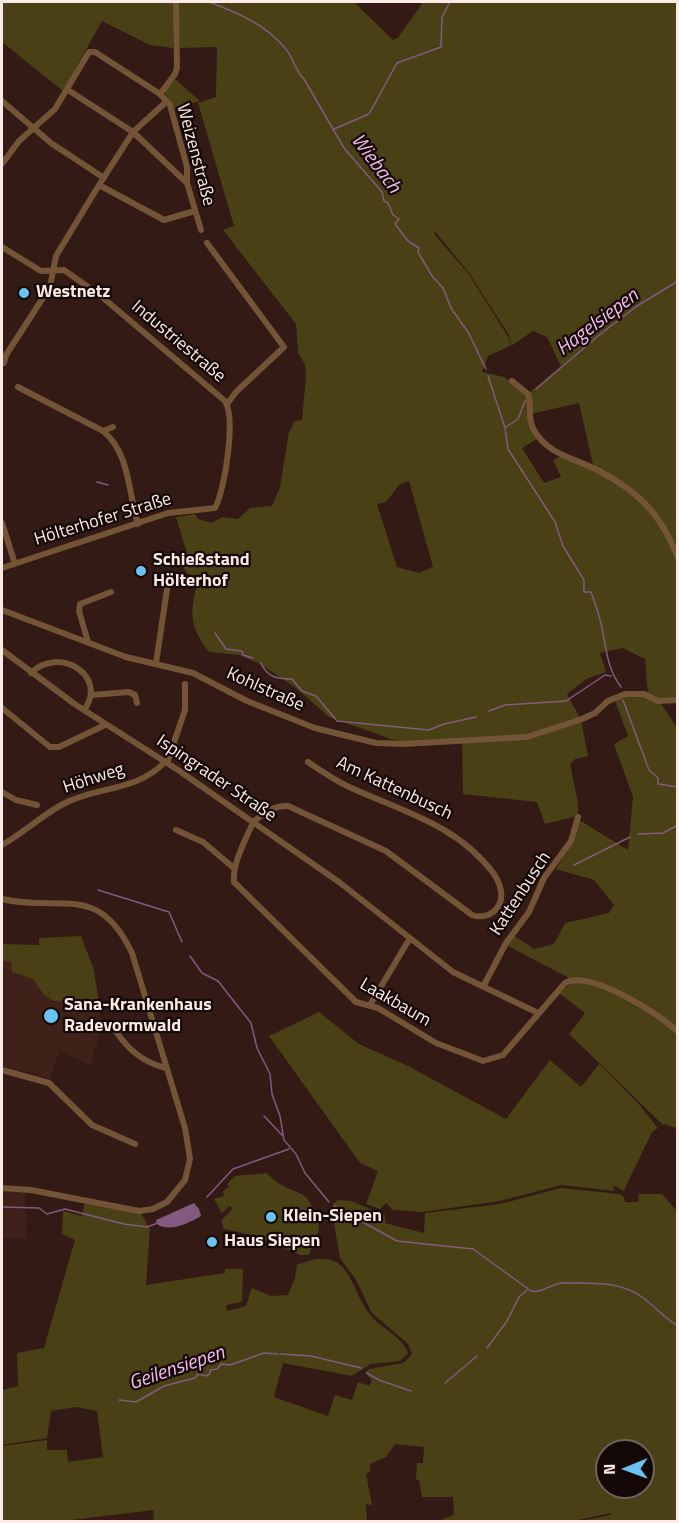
<!DOCTYPE html>
<html>
<head>
<meta charset="utf-8">
<style>
  body { margin:0 }
  #map { position:relative; width:679px; height:1523px; overflow:hidden; background:#331a15; font-family:"Titillium Web",sans-serif }
  canvas { display:block }
  .frame { position:absolute; inset:0; border:3px solid #fceae6; pointer-events:none }
  .north { position:absolute; left:595px; top:1439px; width:60px; height:60px; box-sizing:border-box; background:#130806; border:2px solid #706260; border-radius:50%; rotate:269deg; font-size:16px; font-weight:700; line-height:24px; text-align:center; color:#fceae6 }
  .north::after { content:''; display:block; margin:auto; width:21px; height:27px; background:#6bc3f2; clip-path:polygon(50% 0,100% 100%,50% 72%,0 100%) }
</style>
</head>
<body>
<div id="map">
<canvas width="679" height="1523"></canvas>
<div class="frame"></div>
<div class="north">N</div>
</div>
<script>
const context = document.querySelector('canvas').getContext('2d');
context.lineJoin = 'round';
function fill(path, color) {
  context.fillStyle = color;
  context.fill(path, 'evenodd');
}
function stroke(path, color, width, dash) {
  context.strokeStyle = color;
  context.lineWidth = width;
  context.lineCap = dash ? 'butt' : 'round';
  context.setLineDash(dash || []);
  context.stroke(path);
}
function label(font, color, halo, rows, align = 'center') {
  context.font = font + ' "Titillium Web",sans-serif';
  context.lineWidth = 4.5;
  context.setLineDash([]);
  context.textBaseline = 'middle';
  context.strokeStyle = halo;
  context.fillStyle = color;
  for (const [text, x, y, turn = 0] of rows) {
    context.save();
    context.translate(x, y);
    context.rotate((+turn || 0) * Math.PI / 180);
    context.textAlign = isNaN(turn) ? turn : align;
    if (halo) context.strokeText(text, 0, 0);
    context.fillText(text, 0, 0);
    context.restore();
  }
}
fill(new Path2D(`
  M2,961l9,1 2,10 20,7 11,16 10,6 45,3 3,24 -12,37 -30,-14 -11,27 -47,-12z
  M2,1190l23,2 1,47 -24,-1z`), '#40211a');
fill(new Path2D(`
  M2,2h173l-2,46 -23,-3 -48,-24 -39,70 -61,-49z
  M178,2h176l39,38 5,-2 25,-36h254v697l-18,1 -11,-6 -3,-35 -22,-11 -23,5 6,19 -20,7 -19,15 14,26 7,36 -13,3 -5,5 8,39v13l-33,8 -8,-22 -74,-8 -1,-52 -60,1 -73,-26 -34,-30 -35,-23 -21,-9 -30,-3c-20,-25 -20,-43 -10,-72l-12,-7 -7,-10 6,-13 -10,-33 19,-3 3,5 14,4 10,-6 16,2 12,-11 22,-2 8,-19 9,-55 6,-11 7,-1 4,-44 -1,-11 -7,-13 -2,-28 -73,-94 11,-4 -36,-123 18,-6 1,-50 -37,1zM434,230l35,43 40,62 2,11 22,-15 14,6 14,29 -32,27 -25,-16 -22,-5 6,-16 22,-10 -1,-8 -41,-65 -33,-38zM579,403l15,66 -33,-13 -8,4 8,17 -17,6 -22,-35 17,-10 -9,-24zM409,481l24,86 -14,6 -22,-6 -20,-63 9,-2 14,-18z
  M175,79l25,22 -27,8 -9,-17z
  M636,694l24,8 17,26v303l-62,-40 -46,-13 -63,-33 7,-10 21,14 20,-5 11,-21 44,-10 5,-8 -20,-25 -38,-11 16,-27 7,-22 49,30 5,-53 -19,-53 14,-8 -14,-38z
  M81,936l13,34 5,34 -45,-3 -10,-6 -11,-16 -21,-7 -1,-10 -9,-1v-17l37,1v-7z
  M574,981c39,7 73,29 103,52v95l-12,-4 -2,1 -94,-91 16,-21 -26,-20z
  M319,1012l40,32 49,22 98,53 44,-59 31,27 18,-23 38,38 21,26 -6,4 -28,58 1,2 -12,-7 2,6 -54,-6 -61,16 -78,11 -29,-2 -7,-7 -6,6 -14,-5 12,-33 -18,-8 -91,-127z
  M267,1173c11,13 22,15 36,22 4,2 6,7 9,11 13,21 5,29 -3,49h-9l-44,-19 -32,-7 -3,-8 12,-13 -4,-2 -7,7 -8,-14 10,-3 -1,-5 6,-4 -2,-3 8,-8z
  M561,1188l58,6 5,3 1,5h13l1,-8h23l15,17v310h-98l32,-6v-2l-38,8h-134l15,-6 -1,-18h-31l-3,-17h-3l1,-17h6l1,-16 -29,-3 -9,13 -16,7v8l-4,2 6,31 -6,-1 1,17h-214l1,-11 -91,11h-61v-75l45,-6v10h20l1,12 35,-5 -6,-46 -21,-4 -25,4 -4,27 -45,7v-55l16,-4 -1,-33 27,-5 31,-108 -13,-6 1,-23 19,5 3,-13 56,10 9,16 -4,56 79,-12v-4h18l-1,33 -16,3 1,6 19,-5 6,-18 19,8 17,-1 7,-17 2,-13c56,-23 50,23 75,52 10,12 31,20 36,36l-8,8 -29,3 -19,12 -69,-13 -9,34 54,19 7,-21 17,5 6,-18 11,4 3,-6 -7,-7 4,-4 34,-6 9,-9 -4,-10 -36,-31 -16,-33 -16,-22 -8,-46 1,-8 6,-4 12,1 34,14v8l39,10 1,-20 75,-9zM607,1451h36v36h-36z`), '#494015');
fill(new Path2D(`
  M194,1203l5,6 2,7c-12,7 -32,17 -44,8l-1,-4z`), '#835a7f');
stroke(new Path2D(`
  M209,2c29,11 56,22 76,46 9,10 10,23 19,31l40,69 38,44 2,9 4,2 5,12 6,4 -4,5 13,17 11,7 -1,4 14,24 11,12 8,20 17,24 18,37
  M334,129l35,-15 28,-51 44,-16 1,-30 8,-15
  M488,376l17,52 3,21 47,73 8,24 21,34v12h7c3,9 7,18 9,28 7,25 5,46 21,67
  M536,389l62,-53 39,-30 41,-25
  M506,427l12,-8 7,-18
  M97,482l11,3
  M215,633l11,16 16,2 1,4 10,3
  M261,663c6,14 16,16 31,16l10,12 14,5 21,25 92,9 15,-6 32,-7
  M623,700l26,70 9,8v6l20,3
  M489,711l16,-6 61,-4 39,-26 6,1
  M638,834l25,-1 15,-8
  M574,865l56,-28
  M98,890l71,22 13,30
  M190,956l12,17 16,8 33,42 6,25 13,26 2,20 8,22 4,24 12,14 9,19 24,29
  M264,1116l18,19
  M207,1197l26,-28 56,-20
  M334,1206l63,35 76,8 58,42c12,3 21,-9 34,-8 26,0 55,-2 77,14 13,9 22,21 36,29
  M2,1207l37,1 8,6 18,-5 59,15 23,3 11,-4
  M487,1348l20,-27 12,-24 8,-7
  M281,1354l30,2 50,12
  M367,1373l12,7 32,11
  M445,1383l32,-27
  M119,1400l17,2 28,-16 31,-8 3,-4 8,2 4,-2v-4l7,-1 4,-5 9,1 34,-12 14,1`), '#835a7f', 1.5);
stroke(new Path2D(`
  M68,90l65,42 54,51
  M160,94l15,-20 2,-6 -1,-66
  M2,101l49,42 53,35
  M2,164l17,-23 36,-32 34,-57h6l65,42 10,11 17,62v16l14,47
  M99,185l65,35 31,-9
  M207,243l77,104 -48,45 -9,12
  M2,247l39,24 23,-1 38,27 123,104c11,17 0,89 -10,107l-47,5 -166,55
  M4,363l2,-8 44,-68 6,-31 43,-71 34,-53 33,-30
  M512,381l16,13c4,12 -1,25 6,36 14,25 41,28 65,41 41,21 63,45 79,87
  M18,387l85,44c27,22 25,61 35,93
  M103,431l10,-4
  M2,523l13,41
  M2,610l124,47 67,16 54,28 68,27 61,15 27,1 124,-7 55,-18 13,-6 13,-12 17,-7h19l14,7 20,-1
  M88,642l-9,-31 1,-7 31,-12
  M2,650l74,55 102,65 161,112 114,90 85,41
  M156,663l13,-87
  M31,673c28,-28 78,3 53,37
  M92,695l37,-3 6,3 2,8
  M2,708l48,39h9l46,-22
  M308,762c12,8 25,17 39,24 54,25 110,38 147,88 7,11 11,23 3,34 -6,8 -16,10 -25,7l-86,-64 -98,-45c-15,-1 -24,8 -35,16 -7,18 -21,41 -19,60l122,120 22,6 58,35 47,18 20,-6 62,-72c24,-14 95,31 113,49
  M167,763l18,-53v-26
  M2,792l14,8 21,5
  M176,830l27,12 32,27
  M2,845c21,-12 39,-29 61,-41 34,-18 73,-12 102,-42
  M2,899c58,14 96,-18 130,54l53,175 5,31 -5,21 -18,22 -14,7 -14,2 -108,-21 -29,-2
  M484,985l22,-42 23,-31 15,-34 27,-37 7,-24
  M370,1005l40,-67
  M112,1025c13,22 29,37 54,43
  M2,1070l47,13 43,42 43,19`), '#745436', 6);
for (const [x, y, r, color] of [
  [24,293,6,"#6bc3f2"],
  [141,571,6,"#6bc3f2"],
  [51,1016,8,"#6bc3f2"],
  [271,1217,6,"#6bc3f2"],
  [212,1242,6,"#6bc3f2"]
]) {
  const dot = new Path2D();
  dot.arc(x, y, r, 0, 2 * Math.PI);
  context.fillStyle = color;
  context.fill(dot);
  stroke(dot, '#130806', 2);
}
label('18px', '#fceae6', '#130806', [
  ["Weizenstraße",195,155,75],
  ["Industriestraße",178,342,40],
  ["Hölterhofer Straße",103,520,-17],
  ["Kohlstraße",265,690,24],
  ["Höhweg",94,779,-18],
  ["Ispingrader Straße",216,779,34],
  ["Am Kattenbusch",394,789,25],
  ["Kattenbusch",521,894,-57],
  ["Laakbaum",395,1003,30]
]);
label('bold 18px', '#fceae6', '#130806', [
  ["Westnetz",36,293],
  ["Schießstand",153,561],
  ["Hölterhof",153,582],
  ["Sana-Krankenhaus",64,1006],
  ["Radevormwald",64,1027],
  ["Klein-Siepen",283,1217],
  ["Haus Siepen",224,1242]
], 'left');
label('italic 20px', '#f9b9f3', '#130806', [
  ["Wiebach",375,164,53],
  ["Hagelsiepen",598,323,-37],
  ["Geilensiepen",177,1369,-19]
]);
</script>
</body>
</html>
